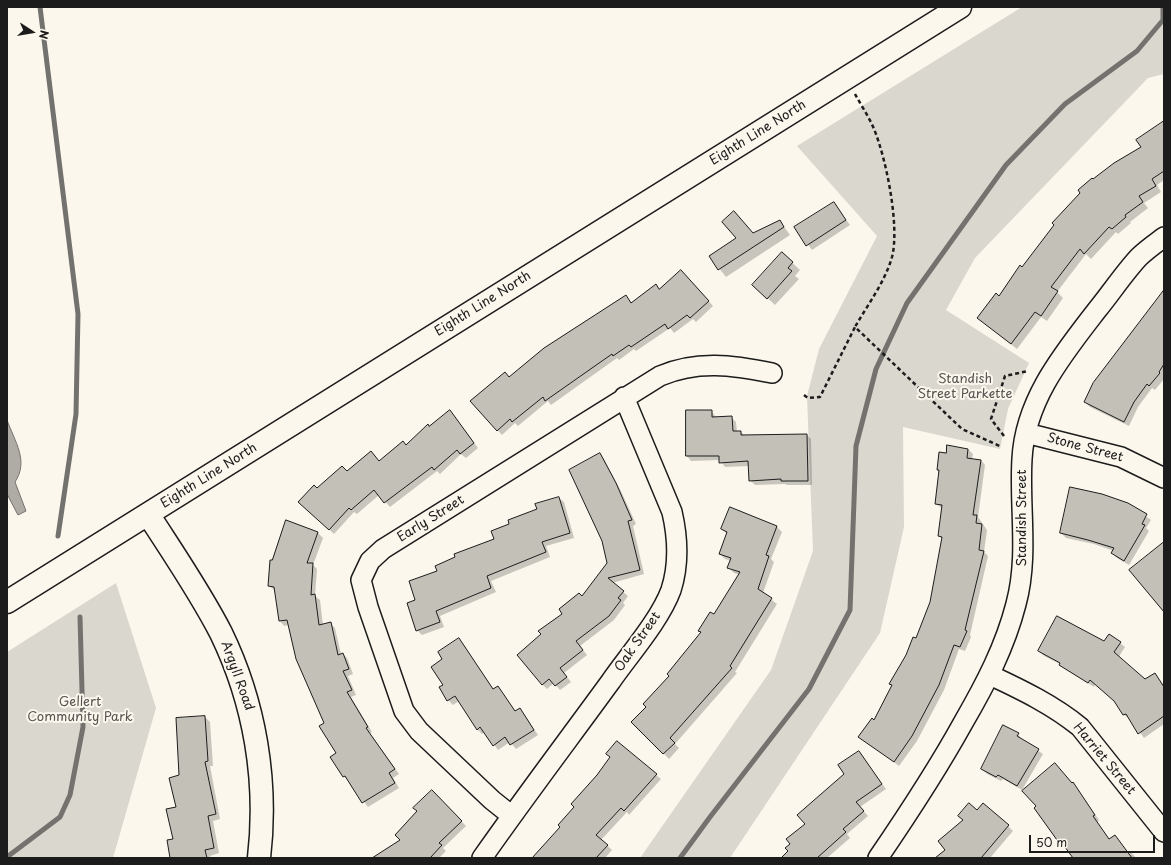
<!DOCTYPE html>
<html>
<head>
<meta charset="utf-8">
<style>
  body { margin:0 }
  #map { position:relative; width:1171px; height:865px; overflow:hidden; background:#fbf7ec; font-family:"Playpen Sans",sans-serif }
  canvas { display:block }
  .frame { position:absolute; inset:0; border:8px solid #1c1c1c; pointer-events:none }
  .north { position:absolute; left:12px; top:12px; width:40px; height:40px; -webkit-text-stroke:3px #fbf7ec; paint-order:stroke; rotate:102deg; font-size:11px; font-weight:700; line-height:16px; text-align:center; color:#1c1c1c }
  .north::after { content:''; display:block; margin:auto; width:14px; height:18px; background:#1c1c1c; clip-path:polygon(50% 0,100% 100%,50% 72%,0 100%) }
  .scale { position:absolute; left:1029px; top:835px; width:126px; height:18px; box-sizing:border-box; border:2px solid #1c1c1c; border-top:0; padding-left:5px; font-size:12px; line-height:14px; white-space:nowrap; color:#1c1c1c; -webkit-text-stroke:3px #fbf7ec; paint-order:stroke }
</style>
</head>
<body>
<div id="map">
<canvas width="1171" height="865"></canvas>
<div class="frame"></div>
<div class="north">N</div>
<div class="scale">50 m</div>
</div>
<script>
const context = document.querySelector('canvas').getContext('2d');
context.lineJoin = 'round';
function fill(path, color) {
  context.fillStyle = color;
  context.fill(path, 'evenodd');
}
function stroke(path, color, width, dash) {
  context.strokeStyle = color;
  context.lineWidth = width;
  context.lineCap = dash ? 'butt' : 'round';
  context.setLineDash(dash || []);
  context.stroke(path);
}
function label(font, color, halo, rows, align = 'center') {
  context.font = font + ' "Playpen Sans",sans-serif';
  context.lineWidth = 4;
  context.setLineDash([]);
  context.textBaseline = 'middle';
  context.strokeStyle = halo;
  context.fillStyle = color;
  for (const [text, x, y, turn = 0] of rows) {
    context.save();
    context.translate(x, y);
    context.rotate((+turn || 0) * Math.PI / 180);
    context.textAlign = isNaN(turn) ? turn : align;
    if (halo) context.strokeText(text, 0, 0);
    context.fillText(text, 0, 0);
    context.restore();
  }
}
fill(new Path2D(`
  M1022,7h142v67l-16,4 -173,180 -29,52 83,53 -21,46 -8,40 -97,-22 1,100 -24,106 -150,225h-90l131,-188 42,-119 -6,-155 12,-47 58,-113 -80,-90z
  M116,583l40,125 -43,150h-106v-206z`), '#dad7ce');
const water = new Path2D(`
  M7,420c8,22 22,41 8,62l11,29 -8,4 -11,-21z`);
fill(water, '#afaca5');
stroke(water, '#74726e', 1);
fill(new Path2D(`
  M1164,122v58l-7,5 4,7 -17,11 4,5 -18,14 1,1 -13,11 -2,-2 -25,27 -5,-5 -29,38 6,6 -16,23 -6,-4 -24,32 -39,-31 21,-21 94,-117 49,-33z
  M834,203l16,22 -38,25 -16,-22z
  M780,221l10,14 -64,42 -16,-20z
  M782,253l18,17 -5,6 4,3 -24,26 -14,-13z
  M686,276l27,30 -17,16 -3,-3 -19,14 -4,-5 -34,23 -2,-2 -15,11 -2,-2 -66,47 -3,-4 -30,25 -3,-3 -13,12 -31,-34 38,-23 116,-82 7,7 24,-17 4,4z
  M1164,292v87l-9,11 -3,-2 -14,19 -9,19 -39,-19 -5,-5 9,-19 43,-58 2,2z
  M711,411l5,6h15l5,5 1,10h4l4,4 62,-1 4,4 1,46h-25l-2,-1 -30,1 -5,-5v-14l-25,1 -5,-7 -29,1 -4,-5z
  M454,416l24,32 -12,10 -5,-4 -21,20 -3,-3 -47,36 -11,-12 -22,19 -3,-2 -20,22 -34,-32 47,-30 24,-20 9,10 26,-16 23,-19z
  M968,449l5,5 -1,5 9,1 4,5 -7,52 9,13 -3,22 4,4 -18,79 1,2 -6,14 -6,-2 -15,41 -27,51 -18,25 -39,-29 15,-16 41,-82 15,-36 12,-64 -4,-3 4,-27 -7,-5 4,-51 7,1z
  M600,454l4,5 16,30 16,35 -3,2 11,48 -32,9 16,13 -5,7 2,2 -11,15 -34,26 7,9 -23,18 7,9 -11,8 -6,-7 -7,6 -5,-5 22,-70 18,-17 26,-34z
  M559,498l5,4 10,36 -28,8 4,11 -59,24 5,11 -56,24 4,11 -22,8 -5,-5 -1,-30 23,-28 56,-32 16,-16z
  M1128,504l23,16 -5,8 3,3 -20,34 -12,-7 -5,-5 2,-2 -20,-7 -28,-6 -5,-5z
  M731,508l46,19 5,5 -11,27 3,3 -11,31 14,11 -42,68 2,1 -62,71 4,4 -10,11 -36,-37 14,-15 23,-31 44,-60 26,-41 -6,-2 -6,-6 3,-6 -6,-2 -5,-5 7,-20 -5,-5z
  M287,522l31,11 5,5 -10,27 4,4 -2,27 5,4 3,25 7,-2 5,5 6,26h2l4,4 6,16 -5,2 8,19 -5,2 21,35 -2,1 29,41 -6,4 6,10 -31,19 -24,-31 -7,-22 -48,-129 -5,1 -4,-5 -4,-30 -7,-5 3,-25z
  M459,639l35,51 4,-3 18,25 4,-3 4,5 14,21 -22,14 -6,-7 -12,8 -13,-18 -3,2 -5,-5 -18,-28 -6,4 -5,-5 -4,-15v-26z
  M1105,642l15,1 5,4 -7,11 27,23 10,-7 9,12v38l-20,14 -14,-19 -6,-4 -8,-13 -21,-18 -1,3 -29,-18 -5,-5 -16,-8 -5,-5z
  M205,717l5,5 3,44h-3l10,53 -7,2 6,32 -9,3 1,2h-40l9,-82z
  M1004,726l14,8 4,6 21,14 -21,36 -19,-11 -2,2 -14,-7 -5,-5z
  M859,752l27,37 -26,18 8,9 -21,18 3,4 -23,20h-45l64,-84z
  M656,775l5,4 -32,36 -2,-3 -26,28 11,10 -7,8h-67z
  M1073,783l26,37 -2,2 13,18 5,-4 14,18 2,-2 5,6h-62l-10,-14 -6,-4 -9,-14z
  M432,791l34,35 -23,22 3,3 -7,7h-8l-30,-29 17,-18z
  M977,812l31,14 5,5 -23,27h-54l11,-8z`), '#0003');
stroke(new Path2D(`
  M40,7l38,307 -2,100 -18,122
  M7,857l53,-40 10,-22 13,-68 -3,-110
  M680,858l30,-41 99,-128 41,-79 6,-164 20,-77 31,-66 99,-138 59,-61 72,-53 26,-31v-13`), '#74726e', 5);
const building = new Path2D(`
  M1164,121v50l-12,8 4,7 -17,10 4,6 -18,13 1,2 -14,12 -3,-2 -25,27 -4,-5 -29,38 7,4 -17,25 -6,-4 -24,32 -34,-26 19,-25 3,3 21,-31 2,2 32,-42 -2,-2 28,-30 -2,-3 14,-12 1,1 21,-16 27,-16 -5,-7z
  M834,202l12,18 -40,26 -12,-19z
  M734,211l19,22 27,-13 4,7 -66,43 -9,-14 27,-18 -14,-16z
  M782,252l11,10 -5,6 4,3 -25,28 -15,-14z
  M681,270l28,31 -19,17 -3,-3 -19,14 -3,-5 -34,23 -2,-2 -16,11 -1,-2 -67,47 -2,-4 -31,25 -2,-3 -13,12 -27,-30 35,-29 4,5 35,-29 82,-53 5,8 25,-19 3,5z
  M1164,290v74l-5,8 1,1 -11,13 -2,-2 -13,18 -10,20 -40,-20 9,-19z
  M450,410l24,33 -14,11 -3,-4 -23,20 -2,-3 -48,36 -10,-13 -23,20 -2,-2 -20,22 -31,-28 16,-17 3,3 25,-22 5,5 24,-20 8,10 24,-20 3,4 22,-21 1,2z
  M686,410h26v7l20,-1 1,15h8v4l66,-1 1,47h-27v-2l-32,2 -1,-20 -29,2v-7h-33z
  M947,445l21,4 -1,9 14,2 -8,55h4l-1,8 6,1 -3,26 5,1 -19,79 2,1 -7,16 -6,-2 -15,40 -27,51 -18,26 -36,-25 14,-19 2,2 18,-35 -3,-1 17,-29 7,-18 3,1 14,-36 12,-65 -4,-1 4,-31 -7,-1 4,-34h-2l2,-18 7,1z
  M600,453l16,30 16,37 -4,1 12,49 -32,8 16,13 -6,7 3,2 -12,16 -33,25 7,9 -23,18 7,9 -12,9 -6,-7 -7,6 -25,-30 24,-21 -3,-3 24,-17 -3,-5 20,-16 3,3 25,-33 -5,-22 -33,-71z
  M1070,487l32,7 26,9 19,11 -5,10 3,1 -21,36 -13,-8 3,-5 -26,-8 -28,-7z
  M559,497l11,36 -28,9 4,10 -59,24 4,12 -55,23 4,11 -24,9 -9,-28 8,-3 -6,-19 28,-10 -2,-5 20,-9 -1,-3 40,-15 -3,-8 18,-7 -1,-4 29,-11 -2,-5z
  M730,507l47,19 -11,29 3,1 -11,33 14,9 -42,68 2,2 -62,70 5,5 -12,11 -32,-32 15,-15 -3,-3 26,-28 -2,-2 34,-42 -3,-1 12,-19 4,2 26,-42 -13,-4 4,-10 -12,-4 8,-22 -6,-3z
  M286,520l32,12 -11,31h6l-2,32 4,-1 4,31 12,-3 7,33 5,-2 6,16 -6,2 9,19 -5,2 21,35 -2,1 29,41 -6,4 6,10 -33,20 -17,-27 -2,1 -13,-20 6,-4 -17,-27 5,-3 -28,-64 -9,-39 -8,1 -5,-34 -6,-1 2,-26h2z
  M1164,542v70l-35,-42z
  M1057,616l47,25 5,-7 12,8 -7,10 31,27 10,-6 9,14v29l-26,18 -12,-20 -3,1 -9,-14 -24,-21 -2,3 -29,-18 1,-2 -22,-12z
  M459,638l34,51 5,-3 17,25 5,-3 14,22 -24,15 -5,-8 -12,9 -13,-19 -3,3 -22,-34 -8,5 -8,-14 4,-2 -12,-18 11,-8 -4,-7z
  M205,716l3,45 -3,1 11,52 -8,2 6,32 -9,2 2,8h-37l-3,-18 6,-1 -7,-30 10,-2 -7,-29 10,-3 -3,-57z
  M1003,725l16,8 -2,3 22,13 -22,37 -19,-11 -2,2 -15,-8z
  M617,741l40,33 -33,37 -3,-3 -25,27 12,10 -12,13h-64l28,-31 -2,-2 16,-18 -3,-3 26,-29 13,-18 -4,-3z
  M859,751l23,33 -26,18 8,9 -21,18 3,3 -29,26h-36l7,-7 -3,-3 5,-4 -4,-5 19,-15 -8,-9 47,-41 -6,-9z
  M1055,763l17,20 1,-1 22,33 -2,1 16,23 6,-4 17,23h-59l-14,-19 -2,1 -23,-32 2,-2 -14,-15z
  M432,790l30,31 -23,22 3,2 -12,13h-58l28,-18 -5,-5 22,-24 -4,-3z
  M969,803l8,7 6,-7 26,22 -28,33h-46l10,-8 -7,-9 25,-21 -5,-4z`);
fill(building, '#c3c0b8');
stroke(building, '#1c1c1c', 1);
const minor = new Path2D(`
  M1026,433l95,24 43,21
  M990,675c32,15 63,30 90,52l84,105
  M512,816l-20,-16 -73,-69 -15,-20 -36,-104 -7,-27 9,-19 13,-12 277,-173c37,-16 73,-11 112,-3
  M482,858c42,-60 86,-118 129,-177 18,-26 49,-61 60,-91 8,-25 7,-52 1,-78l-48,-115
  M878,858c30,-44 59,-88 85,-135 22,-38 42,-76 53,-119 13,-48 3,-97 6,-145 3,-59 41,-105 75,-149 14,-17 27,-37 42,-53 7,-7 17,-14 25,-20`);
const tertiary = new Path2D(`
  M148,514c25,39 52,78 73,119 34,70 47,148 38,225
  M7,602l953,-595`);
stroke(minor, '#1c1c1c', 22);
stroke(tertiary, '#1c1c1c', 25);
stroke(new Path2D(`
  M855,94c6,11 14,23 19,35 12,29 26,97 18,128 -7,25 -24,47 -37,70
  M804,395l4,3 12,-1 35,-70 107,102 40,18
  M1004,436l-13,-17 14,-43 23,-5`), '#1c1c1c', 2.5, [4, 3]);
stroke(minor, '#fbf7ec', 19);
stroke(tertiary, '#fbf7ec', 22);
label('13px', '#1c1c1c', '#fbf7ec', [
  ["Eighth Line North",758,133,-32],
  ["Eighth Line North",483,304,-32],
  ["Stone Street",1085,448,15],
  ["Eighth Line North",209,476,-32],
  ["Standish Street",1022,518,-90],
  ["Early Street",431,519,-32],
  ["Oak Street",638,642,-55],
  ["Argyll Road",237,676,70],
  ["Harriet Street",1104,759,50]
]);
label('13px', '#555451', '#fbf7ec', [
  ["Standish",965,379],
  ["Street Parkette",965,394],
  ["Gellert",80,702],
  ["Community Park",80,717]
]);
</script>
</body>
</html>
